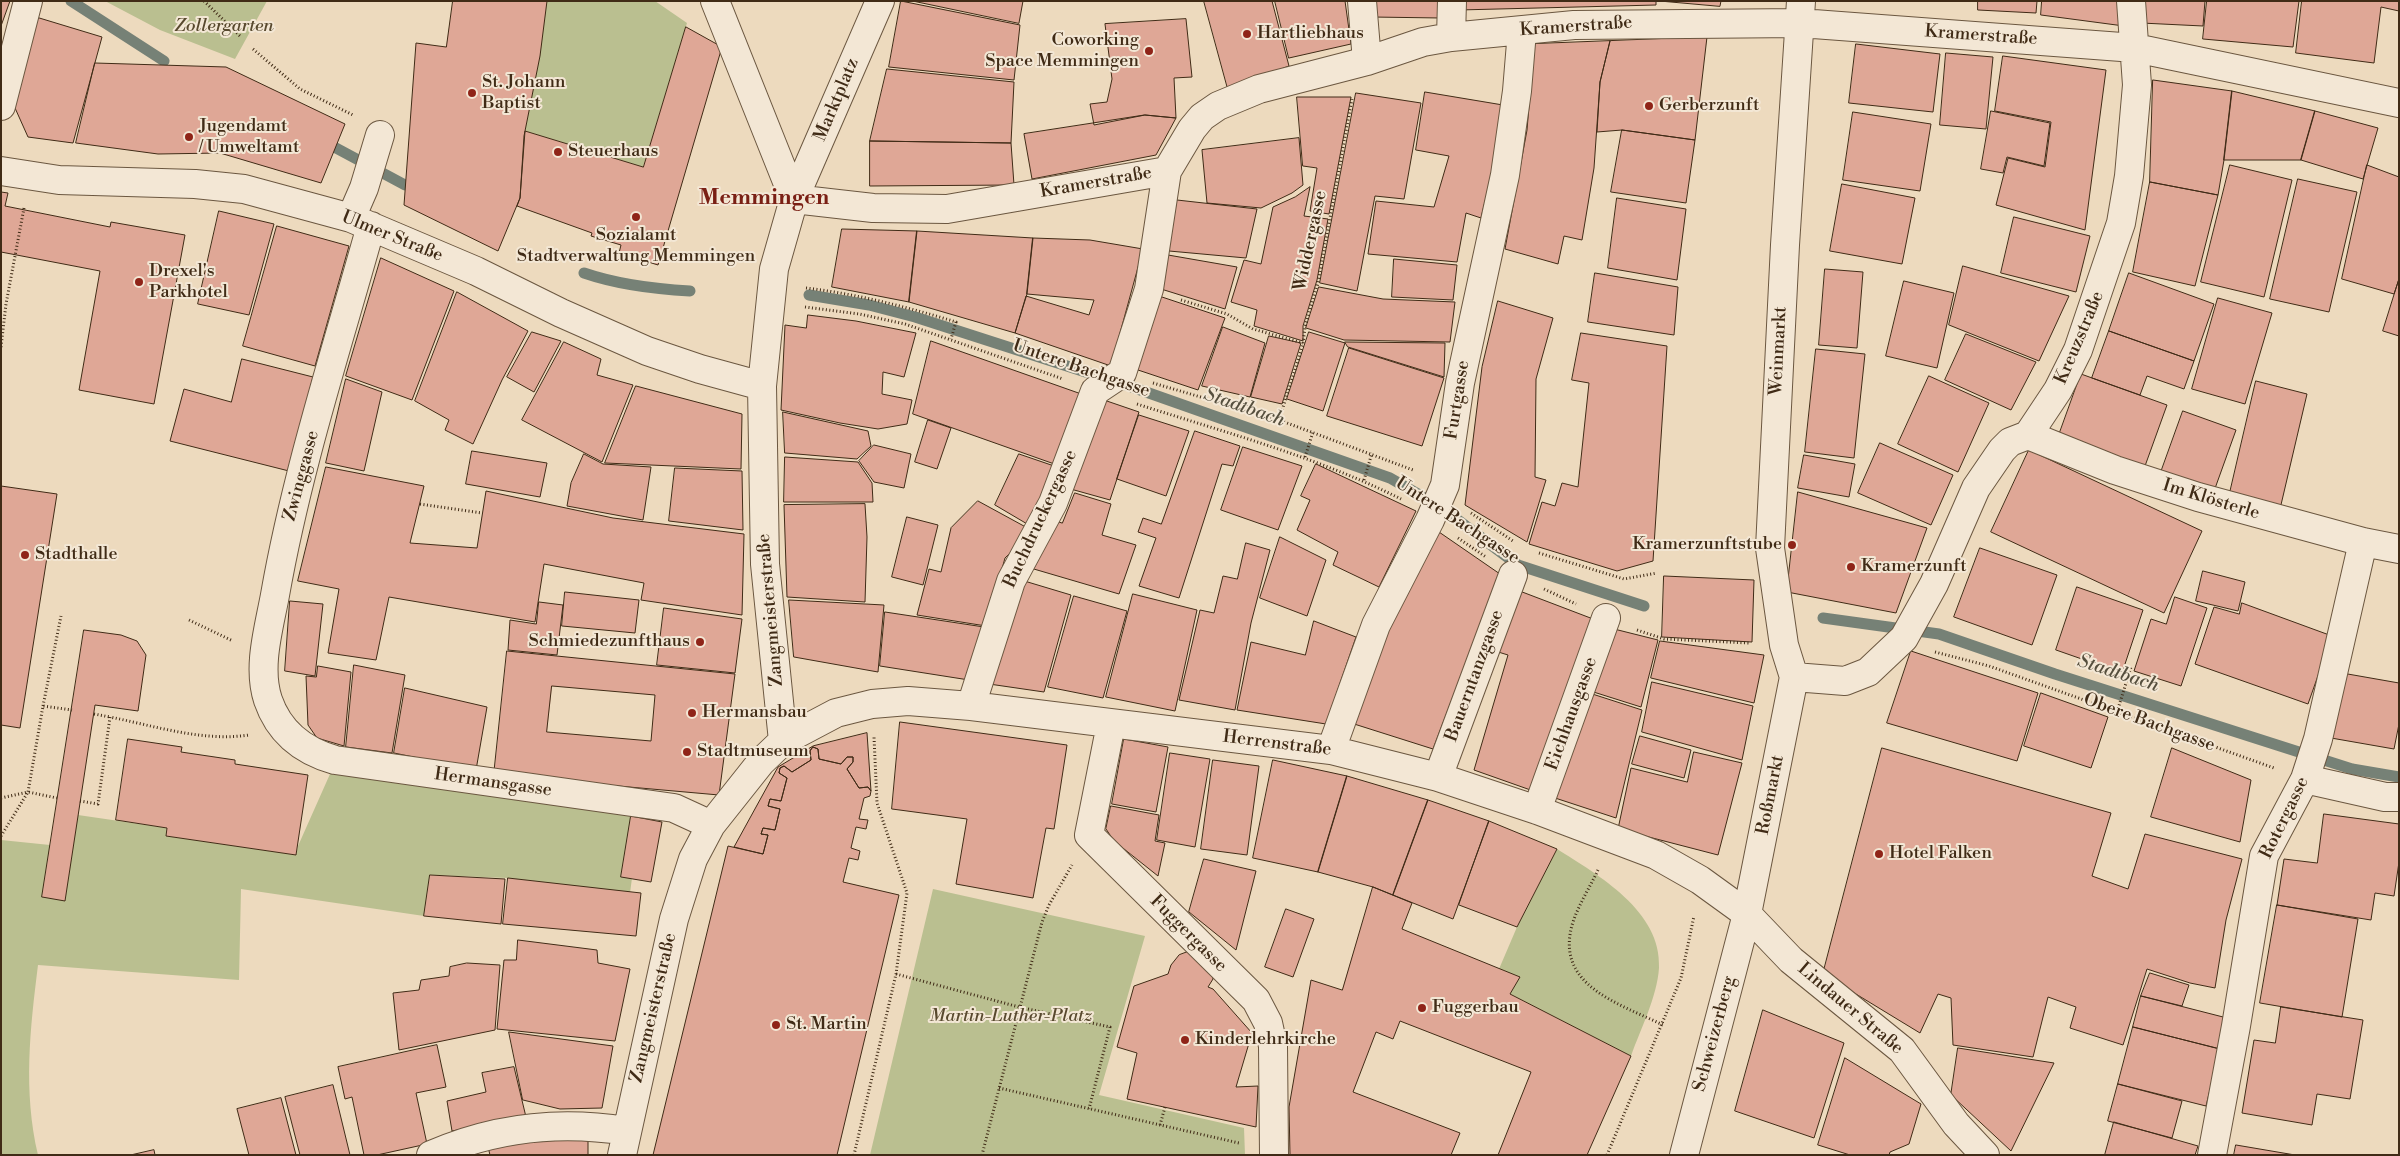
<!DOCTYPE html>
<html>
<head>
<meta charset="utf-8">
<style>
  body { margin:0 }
  #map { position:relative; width:2400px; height:1156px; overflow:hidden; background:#eddabe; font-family:"Libre Bodoni",serif }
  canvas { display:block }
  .frame { position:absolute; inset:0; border:2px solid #402b16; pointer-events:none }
</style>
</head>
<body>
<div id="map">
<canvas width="2400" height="1156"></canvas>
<div class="frame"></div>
</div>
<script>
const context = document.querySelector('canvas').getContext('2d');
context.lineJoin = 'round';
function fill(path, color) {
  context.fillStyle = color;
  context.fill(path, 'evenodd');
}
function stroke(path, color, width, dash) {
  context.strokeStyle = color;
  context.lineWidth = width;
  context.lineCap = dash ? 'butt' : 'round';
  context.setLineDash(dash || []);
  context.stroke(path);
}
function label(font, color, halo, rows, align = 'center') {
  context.font = font + ' "Libre Bodoni",serif';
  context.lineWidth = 4;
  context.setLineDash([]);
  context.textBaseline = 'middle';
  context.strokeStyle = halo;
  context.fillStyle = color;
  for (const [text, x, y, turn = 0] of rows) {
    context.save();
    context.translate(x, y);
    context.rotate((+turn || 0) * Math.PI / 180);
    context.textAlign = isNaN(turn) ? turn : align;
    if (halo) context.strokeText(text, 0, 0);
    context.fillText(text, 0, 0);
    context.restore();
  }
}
fill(new Path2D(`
  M105,1h162l-32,58 -75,-29z
  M547,1h108l32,22 -44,144 -118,-36z
  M330,774l262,33 39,9 -10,60 11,2 -2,15 -122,-15 -78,-3 -6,41 -183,-27 -2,91 -201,-15c-8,64 -15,126 0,190h-37v-315l49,5 -8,51 23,4 13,-85 89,13 -1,8 130,19 2,-9z
  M1557,849c41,26 105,62 102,119 -2,29 -18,60 -28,88l-121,-62 9,-17 -20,-8 18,-42z
  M933,889l212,47 -46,159 145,33 1,27h-375z`), '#babf90');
stroke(new Path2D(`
  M71,1l93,60
  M336,148l69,37
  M584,273c35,12 69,16 106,18
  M809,295l60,10 46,12 214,69 261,92 49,28 79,59 126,41
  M1823,618l116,16 116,40 297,95 47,8`), '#768176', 11);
const building = new Path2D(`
  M1,1h9l-9,25z
  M453,1h94l-7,55 -16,80 -4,62 -22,53 -94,-46 12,-162 30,4z
  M901,1l119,24 -6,55 -125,-13z
  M913,1h110l-4,22z
  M1204,1h68l17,65 -61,23z
  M1275,1h70l6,43 -62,14z
  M1371,1h70v17l-70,-1z
  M1459,1h197v4l-197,5z
  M1660,1h61l-1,5z
  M1978,1h59l-1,12 -58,-3z
  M2042,1h78l4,25 -83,-11z
  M2139,1h66l-2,25 -62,-3z
  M2207,1h92l-6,46 -90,-8z
  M2302,1h97v10l-18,-4 -7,56 -78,-10z
  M36,17l66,20 -29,106 -45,-6 -17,-38z
  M1186,19l6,58 -18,1 2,40 -31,-3 -51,10 -4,-21 17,-2 5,-23 -7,-55z
  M686,27l36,20 -64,218 -39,-12 2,-8 -30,-9 1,-3 -75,-27 3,-8 5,-67 118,36z
  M1707,37l-12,103 -73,-10 -25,2 3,-50 10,-41z
  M1610,41l-10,41 -6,86 -12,72 -18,-4 -6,28 -53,-15 22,-119 7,-86z
  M1856,44l84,10 -7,58 -84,-9z
  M1946,53l47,4 -7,72 -46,-4z
  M2003,56l103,14 -21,160 -89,-25 12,-47 37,9 6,-45 -56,-11z
  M95,63l131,4 119,57 -24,59 -101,-30 -62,1 -82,-11z
  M887,69l127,13 -3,61 -141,-2z
  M2153,80l79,11 -8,69 -6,35 -68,-13z
  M2232,91l83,20 -14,49h-77z
  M1425,92l78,13 -10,64 -12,49 -15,-5 -9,49 -89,-8 8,-53 58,6 15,-51 -33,-6z
  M1356,93l65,10 -17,96 -29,-3 -18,95 -37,-8z
  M1297,97h54l-22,117 -19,-3 7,-43 -14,-2z
  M1991,111l59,12 -6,43 -37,-9 -4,16 -22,-4z
  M2315,111l63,17 -15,51 -62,-19z
  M1853,112l78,12 -11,67 -77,-11z
  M1145,115l31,3 -20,37 -124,24 -8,-45z
  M1622,130l73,10 -9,63 -75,-11z
  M1299,138l4,47 -11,8 -31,15 -54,-5 -5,-53z
  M870,141l141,2 3,42 -144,1z
  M2230,165l62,15 -28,117 -63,-15z
  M2367,165l32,12v102l-5,15 -52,-15z
  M2298,179l59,13 -28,120 -59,-13z
  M2150,182l68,13 -23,91 -62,-14z
  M1842,184l73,14 -13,66 -72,-13z
  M1310,187l-6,29 24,3 -11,61 -14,46v15l-49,-15 3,-16 -26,-8 13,-42 17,4 12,-57 22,-10z
  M1,192l7,1 -3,13 105,21 1,-5 74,13 -31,169 -75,-14 21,-119 -99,-19z
  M1617,198l69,11 -9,71 -69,-12z
  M1177,200l80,9 -11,49 -77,-7z
  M219,211l55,13 -25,91 -51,-11z
  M2014,217l76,19 -14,56 -75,-19z
  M277,226l72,20 -34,120 -72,-20z
  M842,229l75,2 -8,71 -77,-15z
  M917,231l116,7 -6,56 -12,39 -106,-31z
  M1033,238l57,2 53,9 -32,117 -96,-33 11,-37 63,19 5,-15 -67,-6z
  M1168,255l69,12 -12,42 -64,-20z
  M381,258l73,33 -42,109 -66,-24z
  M1394,259l63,6 -4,35 -61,-3z
  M1963,266l106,30 -30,65 -90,-36z
  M1825,269l38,3 -6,76 -38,-3z
  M1595,273l83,14 -4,48 -86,-13z
  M2129,273l85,31 -20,57 -85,-30z
  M2399,279v57l-16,-5z
  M1904,281l50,12 -17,75 -51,-12z
  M1319,287l64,12 72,3 -5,40 -106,-2 -38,-12z
  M457,292l71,39 -26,49 -29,64 -28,-14 4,-10 -34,-19z
  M1159,296l66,22 -27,72 -63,-21z
  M2218,298l54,15 -27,91 -53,-15z
  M1498,301l55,17 -17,61 -1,98 11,3 -19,62 -62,-37 17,-138z
  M808,315l48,6 60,12 -12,44 -21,-5 -1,22 30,6 -5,24 -29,5 -38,-6 -59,-13 4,-85 21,3z
  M1223,327l42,16 -15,54 -48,-11z
  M2109,331l85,30 -10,28 -37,-13 -7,19 -48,-17z
  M532,332l29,9 -27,51 -27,-15z
  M1309,332l36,11 -22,68 -36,-12z
  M1581,333l86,13 -14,215 -36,10 -88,-27 13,-42 13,4 7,-23 16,4 11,-104 -17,-3z
  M1966,334l70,28 -25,48 -66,-30z
  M1269,336l32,7 -19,61 -31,-7z
  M931,341l156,55 -27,70 -147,-52z
  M564,342l37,17 -4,16 36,10 -31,77 -80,-42z
  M1345,342l100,1 -1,34 -96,-30z
  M1349,348l95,30 -22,68 -95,-30z
  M1816,349l49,5 -11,104 -49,-6z
  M242,359l71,18 -24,94 -119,-30 14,-52 47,13z
  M2081,374l86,31 -22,61 -86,-31z
  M1929,376l60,27 -31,69 -60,-28z
  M346,379l36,13 -18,79 -38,-8z
  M2256,381l51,13 -27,115 -51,-12z
  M636,386l106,28 -1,55 -136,-6z
  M1098,398l41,14 -29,88 -43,-12z
  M2183,411l53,19 -23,64 -53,-19z
  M783,412l85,19 3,15 -14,13 -72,-6z
  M1139,415l50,16 -23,65 -49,-17z
  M928,420l23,8 -14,41 -22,-7z
  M1195,431l45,15 -7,20 -11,-2 -43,134 -40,-12 17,-48 -18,-6 5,-14 18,6z
  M1880,443l73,32 -22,50 -73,-32z
  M874,445l37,9 -7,34 -30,-6 -15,-21z
  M1243,447l59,19 -24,64 -57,-20z
  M2029,450l173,81 -38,82 -173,-81z
  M472,451l75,12 -7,34 -74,-13z
  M584,454l19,10 48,3 -8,53 -76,-14 4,-23z
  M1019,454l41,14 -26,60 -39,-23z
  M1804,455l51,9 -6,33 -51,-9z
  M785,457l73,5 14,21 1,19h-89z
  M1316,464l100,47 -37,76 -46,-22 5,-13 -41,-22 13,-30 -9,-4z
  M326,467l98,19 -14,57 67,5 9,-57 127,27 131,16 -2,81 -101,-15 3,-17 -100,-19 -9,58 -146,-25 -13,63 -48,-7 11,-64 -41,-8z
  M675,468l67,3 1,59 -74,-9z
  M1,486l56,8 -37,234 -19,-3z
  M1798,492l129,36 -31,85 -109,-21z
  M1075,493l36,11 -9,31 34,10 -17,49 -92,-27 22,-48 13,4z
  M978,501l55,30 -28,27 -19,68 -69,-11 12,-46 12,3 10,-44z
  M865,504l2,33 -2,65 -78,-5 -3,-92z
  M907,517l31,8 -15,60 -31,-8z
  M1439,532l61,42 -67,175 -82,-26 41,-106z
  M1280,537l46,23 -19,56 -47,-18z
  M1246,543l24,7 -19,73 -16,87 -56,-10 21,-90 14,3 9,-37 14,3z
  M1980,548l77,27 -25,70 -78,-28z
  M2203,571l42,11 -7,29 -42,-10z
  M1664,576l90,4 -2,62 -90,-5z
  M1021,580l50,15 -27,97 -55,-8z
  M2077,587l66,23 -21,63 -66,-23z
  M1517,590l84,32 -62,171 -65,-23 34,-115 -13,-4z
  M565,592l74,8 -4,33 -73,-7z
  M1133,594l64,16 -22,101 -69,-14z
  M1074,596l53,15 -24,87 -55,-11z
  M2175,597l32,11 -26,78 -47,-15 17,-52 15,5z
  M789,600l95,5 -6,67 -84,-15z
  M290,601l33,3 -8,72 -30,-5z
  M539,602l24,3 -6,50 -49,-5 2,-30 26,4z
  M2242,603l90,33 -24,68 -113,-40 19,-57 25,7z
  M664,608l78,11 -7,54 -78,-8z
  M885,612l99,15 -15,53 -89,-14z
  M1314,621l42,16 -30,87 -89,-14 14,-68 54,13z
  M1606,627l52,13 -17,67 -57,-18z
  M84,630l37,5 16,6 9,14 -8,56 -43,-6 -30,196 -23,-4z
  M1660,641l104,14 -10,48 -103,-25z
  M507,651l228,23 -16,121 -225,-20zM552,686l103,9 -4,46 -104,-9z
  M1911,651l127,42 -21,68 -130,-38z
  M354,665l51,10 -13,78 -46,-6z
  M318,666l33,6 -7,74 -27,-8 -9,-13 -2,-49 10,1z
  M2342,673l57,10v41l-5,25 -63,-11z
  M1652,682l101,24 -11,54 -100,-28z
  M405,688l82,19 -11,63 -82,-17z
  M1583,691l59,19 -26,108 -70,-23z
  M2041,693l67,24 -17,51 -67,-22z
  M900,722l167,23 -13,84 -8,-1 -13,70 -77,-14 11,-65 -75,-10z
  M867,733l4,58 -3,-4 -9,1 -12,-19 6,-7v-5h-6l-6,7 -22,-5 -1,-10 -5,-2 -3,4 1,9 -19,12 -8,-6 -4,2 -1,5 8,5 -6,23 -11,-2 -2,7 12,3 -5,21 -12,-2 -2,6 7,1 -5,19 -29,-7 44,-80 35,-21z
  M1640,736l51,14 -7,28 -52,-14z
  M128,739l54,8 -1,5 54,8v4l73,11 -12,80 -130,-19 1,-8 -51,-8z
  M1124,739l44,8 -12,65 -44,-8z
  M813,747l5,2 1,10 22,5 6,-7h6v5l-6,7 12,19 9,-1 3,4 -1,5 -6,2 -5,21 9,1 -2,9 -10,-2 -5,21 9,3 -2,9 -9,-2 -6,24 56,13 -62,260h-184l75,-309 35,8 5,-19 -7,-1 2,-6 12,2 5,-21 -12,-3 2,-7 11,2 6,-23 -8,-5 1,-5 4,-2 8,6 19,-12 -1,-9z
  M1882,748l229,65 -19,63 36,13 17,-55 97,25 -16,61 -11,68 -25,-5 -43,-14 -24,76 -53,-17 6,-21 -28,-10 -15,60 -80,-12 -2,-47 -13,-4 -18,39 -97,-59z
  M2172,748l79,32 -11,62 -89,-25z
  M1694,752l48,11 -24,92 -100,-26 13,-61 56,14z
  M1170,753l40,6 -15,88 -38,-7z
  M1213,760l46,6 -12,89 -46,-6z
  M1273,760l74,16 -29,96 -65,-14z
  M1347,776l81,24 -35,95 -20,-8 -55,-15z
  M1428,800l61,21 -36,98 -60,-24z
  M1111,806l48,9 -4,26 10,2 -7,33 -44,-35 -8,-12z
  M2324,814l75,10v38l-5,34 -19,-3 -4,27 -94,-15 7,-46 33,4z
  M631,816l31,6 -11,60 -30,-5z
  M1489,821l68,28 -40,78 -58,-22z
  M1204,859l52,12 -20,79 -47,-38z
  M430,875l75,4 -4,45 -77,-8z
  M508,878l133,15 -5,43 -133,-12z
  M1373,887l39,16 -10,26 118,48 -10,17 121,62 -44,99h-89l33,-83 -131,-51 -7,18 -17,-7 -23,60 107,41 -9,22h-161l-1,-48 22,-127 31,10z
  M2277,905l81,14 -16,98 -82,-14z
  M1286,909l28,10 -21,58 -28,-10z
  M518,940l79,10 1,13 32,6 -15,72 -118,-12 7,-69h12z
  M1190,951l22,15 1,13 -5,8 5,2 39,44 -16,54 22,-1 -2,41 -129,-28 10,-46 -20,-6 17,-61 34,-12 3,-9 8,-10z
  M467,963l33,2 -5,65 -96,20 -6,-57 26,-3 2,-10 28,-4 1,-9z
  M2150,973l39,12 -7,21 -41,-10z
  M2141,996l86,22 -7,31 -87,-22z
  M2281,1007l82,13 -13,79 -33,-5 -5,31 -70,-12 12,-73 21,3z
  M1763,1010l81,33 -30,95 -79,-27z
  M2133,1027l87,22 -14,57 -88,-22z
  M509,1032l104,14 -11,62 -42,1 -37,-9z
  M437,1045l9,42 -30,6 11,51 -50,11h-13l-12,-58 -7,2 -7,-32z
  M1958,1048l96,15 -43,88 -60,-56z
  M1845,1058l76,46 -12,40 -19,8 -1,3h-39l-32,-10z
  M514,1067l12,50 -74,14 -5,-30 39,-9 -4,-19z
  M2118,1084l64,17 -10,37 -64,-17z
  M333,1085l17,70h-50l-15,-58z
  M281,1098l15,57h-47l-12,-46z
  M2114,1122l84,24 -3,9h-90z
  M544,1132l44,9v14h-98l-4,-16z
  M2236,1145l59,10h-61z
  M154,1150l1,5h-24z`);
fill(building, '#dfa796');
stroke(building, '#402b16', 1);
const minor = new Path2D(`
  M715,1l79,198 79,9 74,1 220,-38 25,-42 10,-12 16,-11 41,-17 108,-28 56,-19 28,-5 123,-12 226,-2 335,25 264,55
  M1362,1l5,60
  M1451,37l1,-36
  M1,106l27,-105
  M1,171l58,9 136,4 49,5 107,29 125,53 85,42 86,38 53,18 62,17
  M351,218l13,-30 16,-53
  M371,226c-34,122 -74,244 -96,369 -6,33 -18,72 -7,105 11,32 35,51 67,60l339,48 37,17
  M2028,435l87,35 83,27 165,45 36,7
  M1794,677l51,4 23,-9 36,-34 30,-54 42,-96 26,-38 8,-8 18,-7 30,-45 20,-40 43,-127 8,-47 8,-91 -6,-84
  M971,706l40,-125 42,-78 42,-112 27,-18 27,-84 18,-118
  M1111,724l-22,111 167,165 12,23 5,23 1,109
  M783,741l-18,-177 -3,-178 12,-117 20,-70 86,-198
  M1331,750l45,-125 54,-105 15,-35 15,-102 45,-208 12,-84 5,-60
  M1438,777l75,-202
  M2305,779l80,18h14
  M1537,810l69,-192
  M431,1155c62,-27 128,-35 195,-24
  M622,1155l52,-236 19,-60 18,-34 50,-63 22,-21 53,-28 36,-9 36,-3 63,5 360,44 107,27 99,33 119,45 44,25 47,34 44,46 111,90 54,74 29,31
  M1684,1155l63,-241 47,-237 -10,-32 -14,-97 15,-303 16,-244
  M2212,1155l24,-129 28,-170 41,-77 13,-40 45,-197`);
stroke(minor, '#6b5740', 30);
stroke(new Path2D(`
  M204,1l37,36
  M253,49l47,40 53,26
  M806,288c51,6 101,19 150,34l-5,17
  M1181,300l46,14 26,15 50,14
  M805,307l54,7 46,10 158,55
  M1,347l5,-43 18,-96
  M1153,383l126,37 134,50
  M1137,404c90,29 180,53 264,95
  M1279,420l24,-76 2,-17 13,-44 34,-184
  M1305,457l8,-25
  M1364,480l8,-27
  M420,504l62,9
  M1471,513l42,28
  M1458,538l28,19
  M1539,553l85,26 33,-6
  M1544,589l32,15
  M189,620l44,21
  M1637,630l27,9 85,4
  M1935,652l54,14 285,102
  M43,706l18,-90
  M2117,712l14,-45
  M94,714l16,3
  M1,798l27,-6 15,-86 29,4
  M80,801l18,3 12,-87c45,9 93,25 139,18
  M1,836l27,-44 29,6
  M1598,870c-8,17 -19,34 -25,52 -20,63 45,81 90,103
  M896,974l123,33 91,20 -21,82
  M999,1088l240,55
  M1160,1125l5,-18
  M854,1155l42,-181 11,-81 -30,-90 -3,-66
  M982,1155l60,-233 7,-17 23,-40
  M1607,1155l74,-177 13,-62`), '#402b16', 3, [1, 2.5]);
stroke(minor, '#f3e7d5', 28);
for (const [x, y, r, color] of [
  [1247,34,5,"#8f2418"],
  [1149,51,5,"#8f2418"],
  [472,93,5,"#8f2418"],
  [1649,106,5,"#8f2418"],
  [189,137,5,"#8f2418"],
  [558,152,5,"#8f2418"],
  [636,217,5,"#8f2418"],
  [139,282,5,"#8f2418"],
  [1792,545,5,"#8f2418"],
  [25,555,5,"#8f2418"],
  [1851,567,5,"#8f2418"],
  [700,642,5,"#8f2418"],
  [692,713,5,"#8f2418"],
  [687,752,5,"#8f2418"],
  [1879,854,5,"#8f2418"],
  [1422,1008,5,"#8f2418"],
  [776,1025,5,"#8f2418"],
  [1185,1040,5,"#8f2418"]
]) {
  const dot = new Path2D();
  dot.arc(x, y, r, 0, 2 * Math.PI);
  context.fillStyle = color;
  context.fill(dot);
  stroke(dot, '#f3e7d5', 2);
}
label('italic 18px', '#58492e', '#f3e7d5', [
  ["Zollergarten",224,27],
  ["Martin-Luther-Platz",1011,1017]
]);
label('18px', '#402b16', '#f3e7d5', [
  ["Kramerstraße",1576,27,-4],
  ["Kramerstraße",1981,36,4],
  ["Marktplatz",837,100,-67],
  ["Kramerstraße",1096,183,-10],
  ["Ulmer Straße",392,237,22],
  ["Widdergasse",1311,241,-78],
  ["Kreuzstraße",2080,338,-67],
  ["Weinmarkt",1779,351,-87],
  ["Untere Bachgasse",1081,369,19],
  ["Furtgasse",1458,400,-81],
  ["Zwinggasse",302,476,-75],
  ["Im Klösterle",2211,500,17],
  ["Buchdruckergasse",1041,519,-65],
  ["Untere Bachgasse",1457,521,33],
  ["Zangmeisterstraße",771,610,-95],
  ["Bauerntanzgasse",1475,676,-70],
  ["Eichhausgasse",1572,714,-70],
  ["Obere Bachgasse",2149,723,20],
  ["Herrenstraße",1277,744,7],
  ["Hermansgasse",493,783,8],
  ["Roßmarkt",1771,795,-79],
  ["Rotergasse",2285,818,-64],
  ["Fuggergasse",1188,934,45],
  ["Zangmeisterstraße",654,1008,-77],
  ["Lindauer Straße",1850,1009,40],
  ["Schweizerberg",1715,1034,-75]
]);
label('18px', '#402b16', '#f3e7d5', [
  ["Hartliebhaus",1257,34],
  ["Coworking",1139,41,"right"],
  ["Space Memmingen",1139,62,"right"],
  ["St. Johann",482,83],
  ["Baptist",482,104],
  ["Gerberzunft",1659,106],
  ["Jugendamt",199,127],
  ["/ Umweltamt",199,148],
  ["Steuerhaus",568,152],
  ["Sozialamt",636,236,"center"],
  ["Stadtverwaltung Memmingen",636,257,"center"],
  ["Drexel's",149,272],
  ["Parkhotel",149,293],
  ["Kramerzunftstube",1782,545,"right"],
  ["Stadthalle",35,555],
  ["Kramerzunft",1861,567],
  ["Schmiedezunfthaus",690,642,"right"],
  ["Hermansbau",702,713],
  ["Stadtmuseum",697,752],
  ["Hotel Falken",1889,854],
  ["Fuggerbau",1432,1008],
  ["St. Martin",786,1025],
  ["Kinderlehrkirche",1195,1040]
], 'left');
label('italic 19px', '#564f3e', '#f3e7d5', [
  ["Stadtbach",1244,408,19],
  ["Stadtbach",2118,674,18]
]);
label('bold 22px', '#7a1f14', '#f3e7d5', [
  ["Memmingen",764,199]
]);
</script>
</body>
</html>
